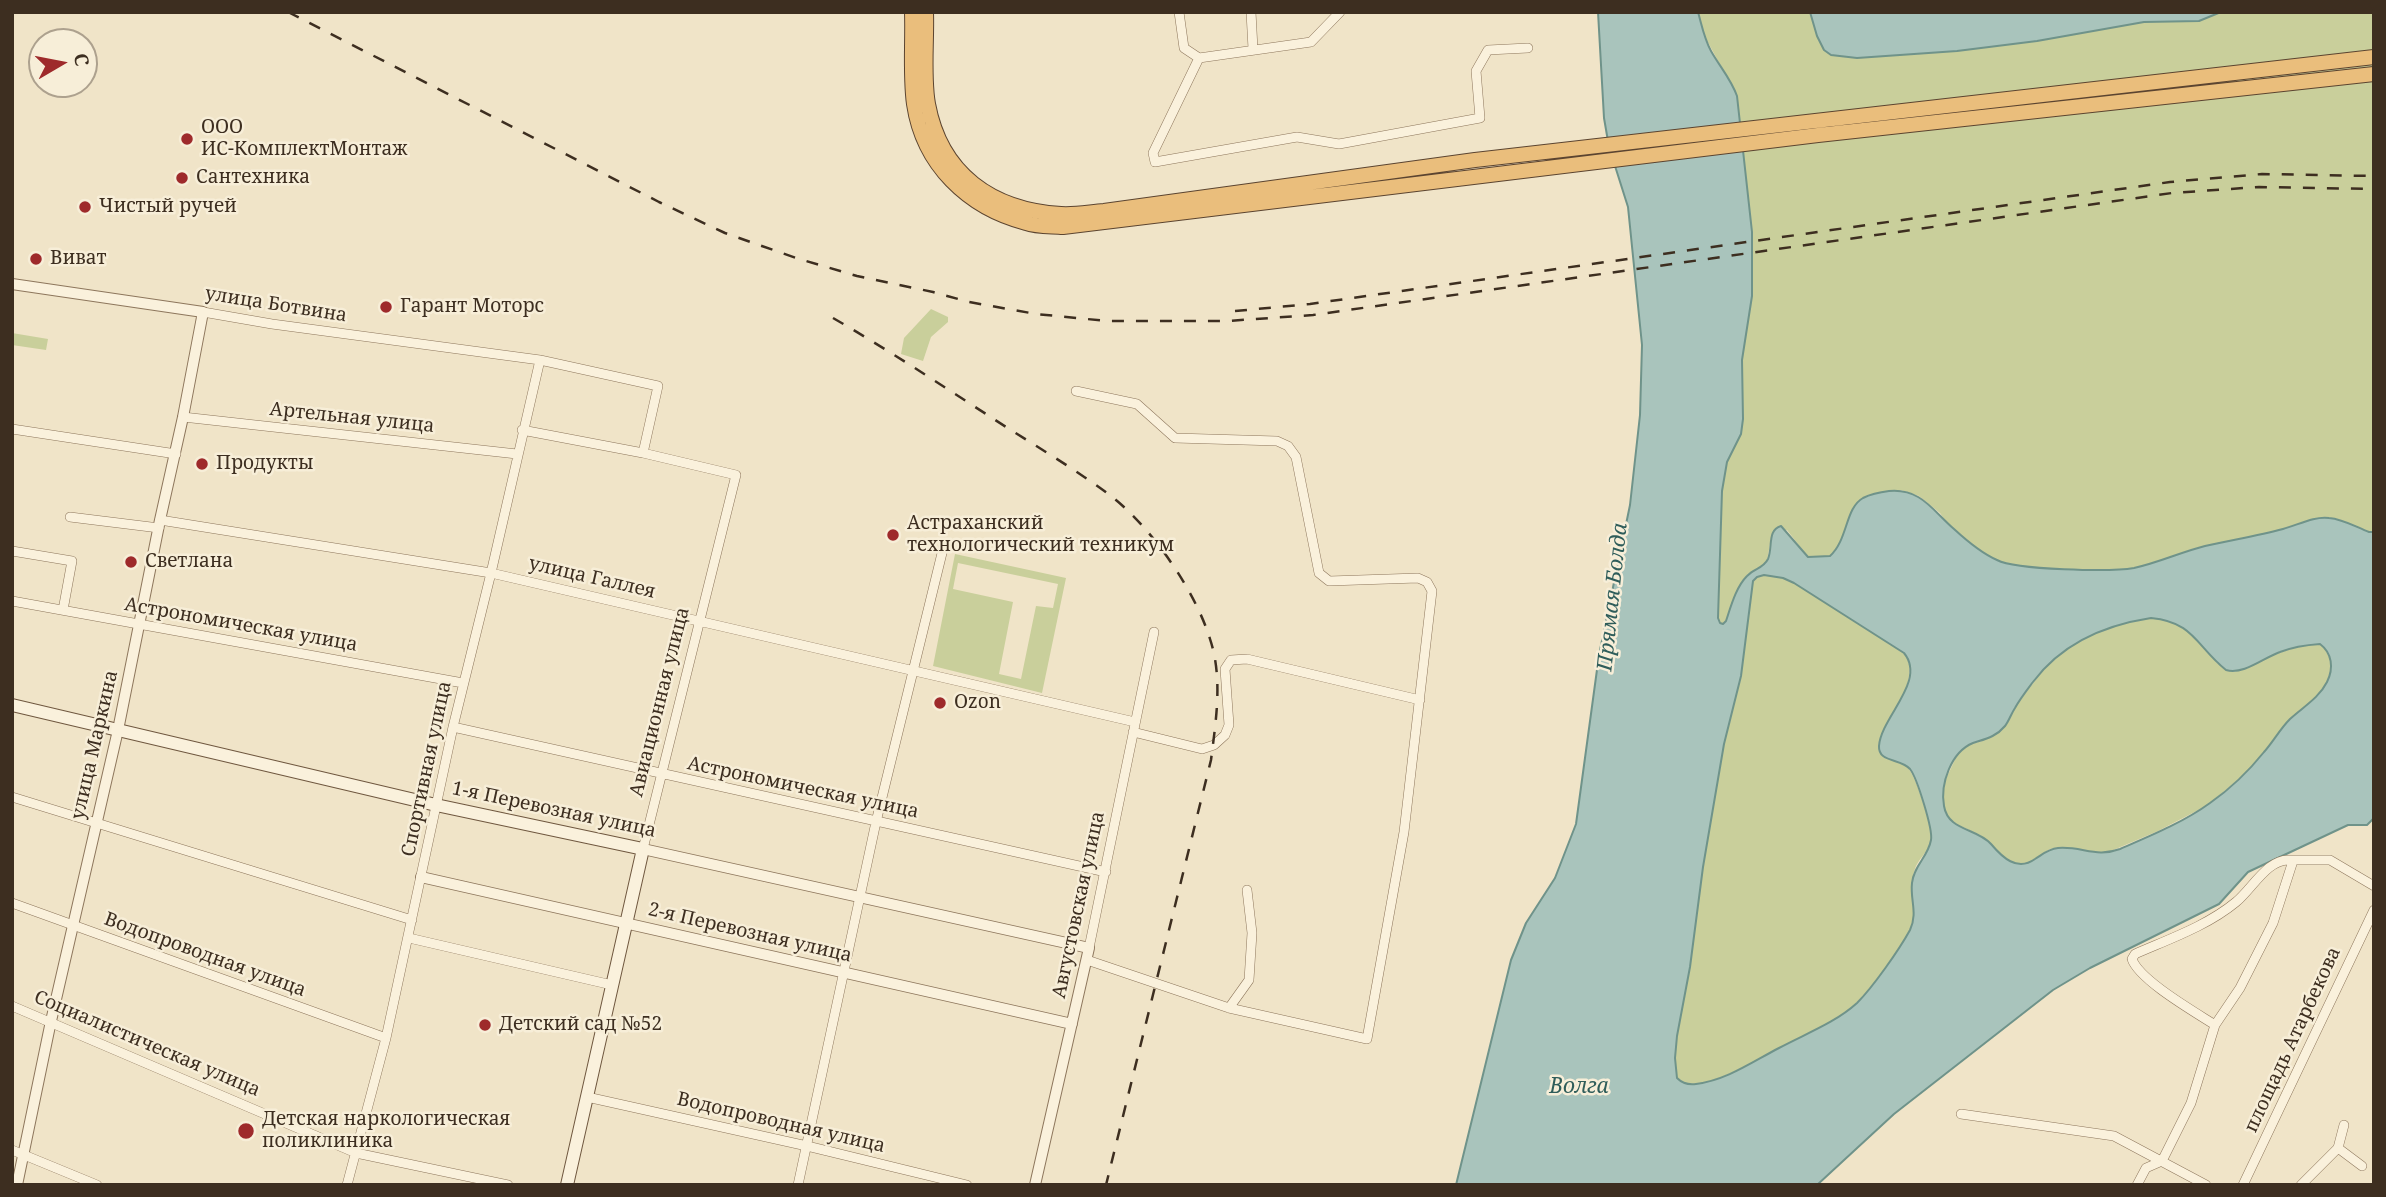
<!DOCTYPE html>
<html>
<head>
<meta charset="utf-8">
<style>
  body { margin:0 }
  #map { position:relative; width:2386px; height:1197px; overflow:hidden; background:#f0e4c8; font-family:"Noto Serif",serif }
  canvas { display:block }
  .frame { position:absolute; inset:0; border:14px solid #3d2e20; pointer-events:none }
  .north { position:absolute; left:28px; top:28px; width:70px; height:70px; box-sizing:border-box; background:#f7eed8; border:2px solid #ada18e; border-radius:50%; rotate:80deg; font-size:19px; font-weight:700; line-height:28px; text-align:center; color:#3d2e20 }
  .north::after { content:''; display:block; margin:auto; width:24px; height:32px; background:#9e2a2b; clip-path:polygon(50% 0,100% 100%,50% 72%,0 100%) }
</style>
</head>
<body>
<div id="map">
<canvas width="2386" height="1197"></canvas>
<div class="frame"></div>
<div class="north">С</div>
</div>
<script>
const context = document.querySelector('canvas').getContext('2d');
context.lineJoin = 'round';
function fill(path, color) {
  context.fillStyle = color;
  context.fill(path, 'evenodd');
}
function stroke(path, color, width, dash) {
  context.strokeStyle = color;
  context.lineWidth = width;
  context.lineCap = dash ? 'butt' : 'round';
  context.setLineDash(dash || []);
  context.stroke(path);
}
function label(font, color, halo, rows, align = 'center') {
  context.font = font + ' "Noto Serif",serif';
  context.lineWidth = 5;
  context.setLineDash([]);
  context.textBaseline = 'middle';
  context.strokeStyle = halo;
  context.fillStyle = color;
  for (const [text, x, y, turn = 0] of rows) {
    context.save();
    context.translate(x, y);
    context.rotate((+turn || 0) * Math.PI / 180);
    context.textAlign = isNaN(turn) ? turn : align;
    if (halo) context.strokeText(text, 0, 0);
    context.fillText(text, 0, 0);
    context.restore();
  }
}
fill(new Path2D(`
  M1698,12h112l7,24 7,14 7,5 26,3 100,-7 80,-10 107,-19 55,-1 22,-9h153v520l-5,1 -25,-11 -135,131 8,10 17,9c29,-11 54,-27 86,-28l7,5 3,7 1,15 -4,11 -9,14 -27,23 -44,53 -39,33 -50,26 -54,23 -43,-6 -11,1 -22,14 -10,1 -11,-3 -27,-26 -30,-14 -6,-12 -1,-14 2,-14 13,-28 13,-9 11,-3 25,-17 8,-17 32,-42 -107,-152 -21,-17 -18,-6 -52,28 -8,25 -11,13 -22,1 -21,-27 -16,8 -4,23 -5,6 -15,8 -11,18 -10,28 -3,4 -3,-2 -2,-5 4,-127 5,-29 16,-43 -1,-59 10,-64v-64l-15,-136 -33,-61z
  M931,309l17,8v5l-17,15 -8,24 -22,-7 3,-16z
  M12,333l36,6 -2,11 -34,-5z
  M955,554l111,24 -24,115 -109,-27zM958,563l100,21 -5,24 -17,-2 -15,73 -22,-5 14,-72 -60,-13z
  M1764,575l19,3 11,5 110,70c19,24 -16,66 -25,90l5,15c9,2 18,4 24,10 8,8 24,59 23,70 -1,12 -10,18 -15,28 -9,21 4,42 -5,62 -10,20 -38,59 -54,74 -21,21 -51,32 -78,46 -27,14 -52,31 -83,36 -7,1 -13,0 -19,-6l-2,-20 2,-22 13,-69 13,-100 21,-123 17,-68 12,-95 4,-4z`), '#c9cf9b');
const water = new Path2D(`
  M1598,12h100c4,14 6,26 13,39 9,16 20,28 26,45l15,136v64l-10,64 1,59 -2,15 -14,28 -5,29 -4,127 2,5 3,1 3,-3c5,-15 10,-34 21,-45 7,-8 16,-7 21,-17 5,-12 -1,-29 13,-33l27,31 22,-1c18,-16 15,-48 33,-58 8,-4 18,-6 26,-7 32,-3 44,20 65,38 13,12 27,24 43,31 19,10 114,12 137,8 24,-5 47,-16 71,-22 26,-6 52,-10 78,-17 15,-4 31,-13 46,-11 14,1 27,9 40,14h5v286l-7,7h-19l-100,47 -29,32 -129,64 -37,22 -159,124 -77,71h-361l55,-225 15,-37 29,-45 21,-54 23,-169 31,-150 10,-90 2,-70 -14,-138 -19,-60 -5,-29zM1764,575l19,3 11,5 110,70c23,28 -23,64 -25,93 -1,17 22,12 31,23 7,9 23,60 21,71 -3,17 -17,25 -19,43 -2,17 6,30 -2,47 -11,20 -37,57 -53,73 -22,20 -52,31 -78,45 -27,14 -52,32 -83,36 -7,1 -13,0 -19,-6l-2,-20 2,-22 13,-69 13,-100 21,-123 17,-68 12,-95 4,-4zM2151,618c43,4 45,28 75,52 18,5 37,-12 54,-18 13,-5 26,-7 40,-8 12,9 14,24 7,38 -8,16 -24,25 -37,37 -10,10 -17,23 -26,33 -16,20 -34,37 -54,51 -26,19 -60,33 -90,46 -24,9 -38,-3 -62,-1 -10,1 -15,6 -23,11 -18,13 -33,-2 -44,-15 -14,-16 -43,-13 -47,-38 -4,-22 7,-54 29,-63 12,-4 23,-6 32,-17 4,-5 6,-12 10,-18 5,-9 12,-18 18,-26 29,-39 72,-57 118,-64z
  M1810,12h411l-22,9 -55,1 -107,19 -80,10 -100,7 -26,-3 -7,-5 -7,-14z`);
fill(water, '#a9c4bc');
stroke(water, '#6f938a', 2);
const minor = new Path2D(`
  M1179,12l5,36 15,10 112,-16 29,-30
  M1251,12l2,37
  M1199,58l-46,95 2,9 142,-25 42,7 141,-26 -4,-47 12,-21 40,-2
  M203,312l69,12 268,36 118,26 -15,67
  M1076,391l61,13 38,34 102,3 11,5 8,11 23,116 10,8 89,-3 9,4 5,9 -28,241 -37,207 -138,-31 -142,-48
  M183,417l334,37
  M12,429l164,25
  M522,430l121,23 93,22 -93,374
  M70,517l89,11
  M160,520l331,53 644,149
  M12,551l60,10 -9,49
  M12,601l451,82
  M453,727l653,145
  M1133,732l69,17 12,-4 11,-10 4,-10 -4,-56 6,-9 16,-1 173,41
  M12,797l400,123
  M2290,860h40l44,26
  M12,903l374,135
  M409,938l203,47
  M1089,948l65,-316
  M12,1006l344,147 152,32
  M1229,1008l20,-28 3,-47 -5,-43
  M587,1097l220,49 160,39
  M1961,1114l153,22 92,49
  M2338,1148l24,18
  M12,1150l85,35
  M347,1185l39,-147 67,-311 38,-154 49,-213
  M798,1185l78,-363 68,-277
  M2137,1185l9,-17 16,-7 29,-58 24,-78 25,-37 33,-65 19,-59 -2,-4c-22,-2 -38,29 -54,42 -29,24 -67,37 -101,52l-3,5c7,21 63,53 83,66
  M2243,1185l131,-275
  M2301,1185l37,-37 6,-23`);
const tertiary = new Path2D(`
  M12,284l191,28 -20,105 -23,103 -42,210 -67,291 -34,164
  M643,849l446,99 -54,237
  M421,877l651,147`);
const secondary = new Path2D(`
  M12,705l424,100 207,44 -76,336`);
const trunk = new Path2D(`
  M912,12c1,30 -2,63 2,92 9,61 54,104 112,119 11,4 25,3 37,4l755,-92 556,-61
  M926,12c1,29 -3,64 2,92 13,70 64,106 133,110 14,1 29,-2 43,-3l371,-51 899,-103`);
stroke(minor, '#8d765c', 10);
stroke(tertiary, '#8d765c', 12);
stroke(secondary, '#6f573f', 14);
stroke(trunk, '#5b4430', 16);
stroke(minor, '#faf1dc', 9);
stroke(tertiary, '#faf1dc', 10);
stroke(secondary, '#faf1dc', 12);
stroke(trunk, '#eabe7c', 14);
stroke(new Path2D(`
  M288,12l371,190 66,31 71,25 61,18 76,16 36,10 67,12 71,7h120l86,-6 859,-122 87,-6 115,2
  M1235,311l75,-7 860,-122 92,-8 112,2
  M833,318c52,30 102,63 153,96 41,27 85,52 125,82 40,31 84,94 99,143 13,39 6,81 1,121l-105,425`), '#3d2e20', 2.5, [12, 12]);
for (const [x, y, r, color] of [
  [187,139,7,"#9e2a2b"],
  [182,178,7,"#9e2a2b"],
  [85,207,7,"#9e2a2b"],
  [36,259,7,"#9e2a2b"],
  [386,307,7,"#9e2a2b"],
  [202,464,7,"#9e2a2b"],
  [893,535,7,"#9e2a2b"],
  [131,562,7,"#9e2a2b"],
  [940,703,7,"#9e2a2b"],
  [485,1025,7,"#9e2a2b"],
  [246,1131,9,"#9e2a2b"]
]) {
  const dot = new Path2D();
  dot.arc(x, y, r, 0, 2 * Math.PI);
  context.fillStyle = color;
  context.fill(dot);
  stroke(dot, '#f7eed8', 2.5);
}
label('19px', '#3d2e20', '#f7eed8', [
  ["ООО",201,128],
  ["ИС-КомплектМонтаж",201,150],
  ["Сантехника",196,178],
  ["Чистый ручей",99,207],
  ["Виват",50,259],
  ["Гарант Моторс",400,307],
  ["Продукты",216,464],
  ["Астраханский",907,524],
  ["технологический техникум",907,546],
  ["Светлана",145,562],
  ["Ozon",954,703],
  ["Детский сад №52",499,1025],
  ["Детская наркологическая",262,1120],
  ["поликлиника",262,1142]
], 'left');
label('19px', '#3d2e20', '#f7eed8', [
  ["улица Ботвина",276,305,9],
  ["Артельная улица",352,418,6],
  ["улица Галлея",592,578,13],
  ["Астрономическая улица",241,625,10],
  ["Авиационная улица",660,702,-76],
  ["улица Маркина",95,745,-77],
  ["Спортивная улица",427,769,-78],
  ["Астрономическая улица",803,788,12],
  ["1-я Перевозная улица",554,810,12],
  ["Августовская улица",1079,905,-78],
  ["2-я Перевозная улица",750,933,13],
  ["Водопроводная улица",205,955,20],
  ["площадь Атарбекова",2293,1040,-65],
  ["Социалистическая улица",147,1044,23],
  ["Водопроводная улица",781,1123,13]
]);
label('italic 21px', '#2f5d5a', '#f7eed8', [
  ["Прямая Болда",1613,597,-84],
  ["Волга",1579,1087]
]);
</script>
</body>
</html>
